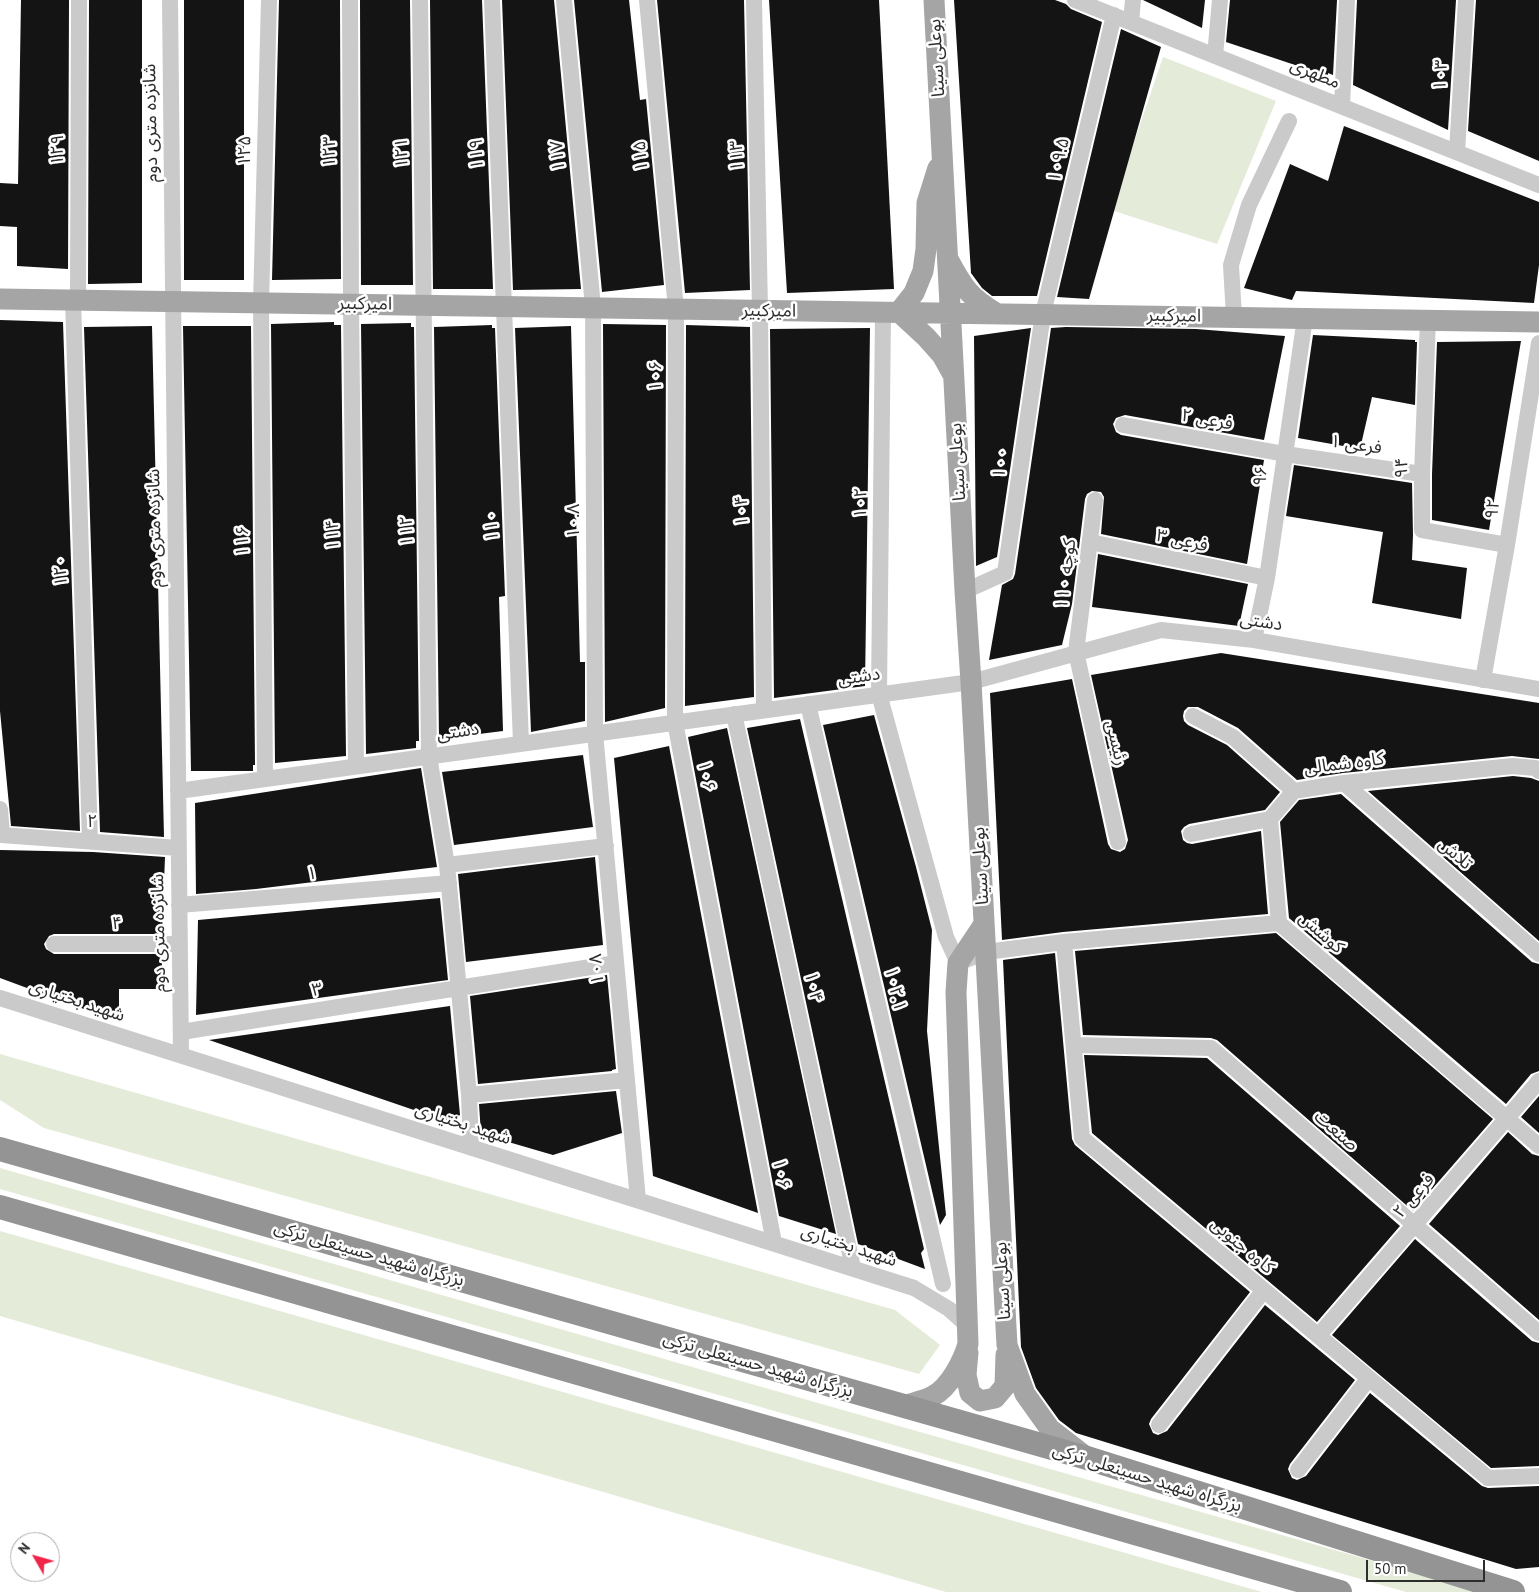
<!DOCTYPE html>
<html>
<head>
<meta charset="utf-8">
<style>
  body { margin:0 }
  #map { position:relative; width:1539px; height:1592px; overflow:hidden; background:#fff; font-family:"PT Sans",sans-serif }
  canvas { display:block }
  .north { position:absolute; left:10px; top:1532px; width:50px; height:50px; box-sizing:border-box; background:#fff; border:1px solid #ababab; border-radius:50%; rotate:308deg; font-size:14px; font-weight:700; line-height:20px; text-align:center; color:#2d2d2d }
  .north::after { content:''; display:block; margin:auto; width:18px; height:22px; background:#ef2447; clip-path:polygon(50% 0,100% 100%,50% 72%,0 100%) }
  .scale { position:absolute; left:1366px; top:1560px; width:119px; height:22px; box-sizing:border-box; border:2px solid #2d2d2d; border-top:0; padding-left:6px; font-size:15px; line-height:18px; white-space:nowrap; color:#2d2d2d; -webkit-text-stroke:4px #fff; paint-order:stroke }
</style>
</head>
<body>
<div id="map">
<canvas width="1539" height="1592"></canvas>
<div class="north">N</div>
<div class="scale">50 m</div>
</div>
<script>
const context = document.querySelector('canvas').getContext('2d');
context.lineJoin = 'round';
function fill(path, color) {
  context.fillStyle = color;
  context.fill(path, 'evenodd');
}
function stroke(path, color, width, dash) {
  context.strokeStyle = color;
  context.lineWidth = width;
  context.lineCap = dash ? 'butt' : 'round';
  context.setLineDash(dash || []);
  context.stroke(path);
}
function label(font, color, halo, rows, align = 'center') {
  context.font = font + ' "PT Sans","Noto Sans Arabic",sans-serif';
  context.lineWidth = 5;
  context.setLineDash([]);
  context.textBaseline = 'middle';
  context.strokeStyle = halo;
  context.fillStyle = color;
  for (const [text, x, y, turn = 0] of rows) {
    context.save();
    context.translate(x, y);
    context.rotate((+turn || 0) * Math.PI / 180);
    context.textAlign = isNaN(turn) ? turn : align;
    if (halo) context.strokeText(text, 0, 0);
    context.fillText(text, 0, 0);
    context.restore();
  }
}
fill(new Path2D(`
  M1163,57l113,44 -59,143 -106,-34z
  M0,1054l895,256 45,35 -21,29 -875,-246 -44,-28z
  M0,1168l748,215 734,209h-76l-1406,-403z
  M0,1231l1262,361h-316l-946,-276z`), '#e5ebd9');
fill(new Path2D(`
  M21,0h48l-1,269 -51,-3v-39l-17,-1v-43l18,1z
  M89,0h53v283l-54,1z
  M184,0h60v280h-60z
  M279,0h61l1,279 -69,1z
  M360,0h50l3,285h-52z
  M430,0h52l11,289h-60z
  M502,0h52l27,289 -68,1z
  M574,0h55l11,100 6,-1 18,186 -62,7z
  M657,0h87l6,290 -65,3z
  M769,0h110l15,289 -107,4z
  M954,0h101l11,4 5,5 31,13 -65,274h-45l-10,-8 -11,-15z
  M1143,0h62l-3,28z
  M1230,0h107l-4,75 -5,-2v3l-102,-34z
  M1357,0h99l-8,130 -95,-45z
  M1476,0h63v161l-71,-30z
  M1121,29l40,18 -72,252 -32,-2z
  M1344,126l195,76v63l-5,38 -238,-12 -4,9 -48,-12 46,-124 38,17z
  M0,320l63,2 17,509 -69,-5 -11,-115z
  M334,322v3h7l5,431 -71,7 -4,-439z
  M411,323v4h3l5,414h-3v7l-50,6 -5,-430z
  M603,324l63,1 -1,383 -60,14z
  M492,325v3h3l10,268 -6,1 4,134 -64,8 -5,-412z
  M686,325l64,2 4,370 -69,9z
  M152,326l12,511 -64,-5 -16,-505z
  M183,326h68l4,439h-2v6h-62z
  M571,326l9,336h5v59l-54,11 -16,-404z
  M1066,327l130,2 89,7 -21,104 -139,-25 -9,3 -3,6 3,8 5,3 143,25 -17,104 -146,-30 3,-37 -3,-5 -9,-1 -5,3 -2,5 -13,105 -10,41 -73,15 13,-75 11,-6 2,-5 36,-246z
  M870,328l-5,358 -91,12 -4,-369z
  M1031,328l-34,229 -21,9 -2,-230z
  M1313,335l102,5v2h2l-2,63 -43,-8 -12,52 -62,-11z
  M1521,341l-32,189 -57,-10v-46l5,-132z
  M1294,465l118,18 1,52 -1,25 55,8 -6,51 -89,-16 11,-71 -97,-16z
  M1098,554l150,30 -9,42 -147,-19z
  M1221,653l318,50v56l-27,-3 -169,17 -46,7 -59,-52 -40,-21h-10l-4,4 -1,5 1,5 4,4 39,20 53,47 -15,18 -76,14 -5,3 -3,4 2,9 4,3 5,1 69,-13 7,83 -205,18 -61,8 -12,-247 82,-14 36,165 3,5 9,3 5,-3 3,-9 -37,-165z
  M874,715l42,152 16,63 -5,101 19,184 -6,10 -117,-500z
  M800,719l124,530 -3,4 4,16 -67,-25 -111,-516z
  M727,728l109,506 -57,-18 -91,-479z
  M669,746l89,467 -105,-37 -39,-418z
  M583,755l10,72 -139,18 -12,-73z
  M421,768l16,99 -181,22 -60,5 -1,-91z
  M1513,776l18,2 8,3v160l-171,-150z
  M1341,794l191,168 7,2v107l-8,3 -25,30 -217,-186 -9,-96 19,-22z
  M0,850l93,2 72,5 -3,77h-108l-5,2 -5,8 2,5 8,5h108v35h-43v33l-119,-44z
  M595,857l8,88 -137,17 -8,-88z
  M440,898l8,82 -252,35 2,-95z
  M1276,933l217,186 -80,92 -196,-171 -6,-2 -128,-3 -8,-84z
  M1055,953l17,186 3,6 175,147 -99,127 -2,5 4,9 5,2 9,-4 98,-126 90,75 -65,84 -2,5 4,9 5,2 9,-4 64,-83 112,93 6,2 51,-2v81l-23,2 -440,-136 -17,-13 -23,-32 -15,-41 -18,-387z
  M607,975l9,94 -4,1v1l-134,13 -8,-88z
  M450,1006l10,109 -11,7 -240,-82z
  M1084,1055l123,3 193,168 -83,96 -225,-189z
  M616,1091l6,42 -69,22 -72,-21 -2,-30z
  M1539,1096v37l-18,-16z
  M1508,1132l24,22 7,2v164l-110,-96z
  M1415,1239l117,102 7,2v123l-48,2 -159,-133z`), '#141414');
stroke(new Path2D(`
  M170,0l11,1055
  M350,0l1,304 5,462
  M420,0l9,756 18,109 22,230 2,52
  M492,0l29,743
  M564,0l29,307 2,426 43,467
  M647,0l29,309 -1,413 99,521
  M754,0l6,311 4,399
  M1075,0l464,185
  M1131,22l2,-22
  M1215,56l5,-56
  M1342,106l5,-106
  M1457,152l9,-152
  M73,300l17,541
  M78,300l1,-300
  M883,312l-4,382 67,243 12,26 28,-11 78,-10 215,-19 260,223
  M1234,317l-3,-52 18,-60 40,-84
  M1428,320l-6,154v56l85,15
  M1123,425l162,29 137,20
  M1095,500l-19,152 42,190
  M1090,542l177,36
  M965,591l40,-18 38,-259 71,-299
  M1254,640l13,-62 38,-260
  M1483,680l24,-135 32,-202
  M808,704l135,580
  M734,714l119,554
  M1193,716l40,21 61,54
  M265,779l-4,-476 8,-303
  M1344,783l195,171
  M178,791l793,-109 190,-52 93,10 285,49
  M0,809l2,26 176,13
  M1191,834l79,-15
  M447,865l159,-19
  M179,905l270,-22
  M1279,923l-9,-104 24,-28 50,-8 169,-17 22,2 4,3
  M1064,942l18,196 406,340 51,-2
  M54,944h126
  M0,998l914,290 35,21 19,17
  M181,1032l435,-69
  M1074,1045l137,3 328,285
  M469,1095l158,-15
  M1318,1336l221,-255
  M1159,1425l105,-135
  M1298,1470l71,-92`), '#cacaca', 16);
stroke(new Path2D(`
  M934,0l31,591 6,91 36,663 18,49 25,35 35,27
  M938,168l-11,35 -1,46 -3,22 -9,22 -15,19 27,25 16,18 10,18
  M949,261c14,26 21,37 47,52
  M0,299c513,8 1026,15 1539,23
  M968,1352l-2,23 4,18 10,8 15,-3 10,-12 1,-31
  M903,1406c9,-3 21,-5 30,-10 17,-9 30,-35 35,-52l-12,-352 2,-29 26,-39`), '#a5a5a5', 21);
stroke(new Path2D(`
  M0,1149l1087,309 426,134
  M0,1207l1340,385`), '#949494', 24);
label('18px', '#2d2d2d', '#fff', [
  ["بوعلی سینا",937,58,-93],
  ["مطهری",1315,74,22],
  ["۱۰۳",1441,75,-87],
  ["شانزده متری دوم",151,123,-91],
  ["۱۲۹",58,150,-90],
  ["۱۲۵",245,151,-89],
  ["۱۲۳",330,152,-90],
  ["۱۲۱",402,153,-91],
  ["۱۱۹",477,154,-92],
  ["۱۱۷",558,156,-95],
  ["۱۱۵",641,156,-95],
  ["۱۱۳",737,156,-91],
  ["۱۰۹.۵",1059,160,-77],
  ["امیرکبیر",365,304,1],
  ["امیرکبیر",769,311,1],
  ["امیرکبیر",1174,316,1],
  ["۱۰۶",656,376,-90],
  ["فرعی ۲",1207,420,10],
  ["فرعی ۱",1356,445,8],
  ["بوعلی سینا",958,462,-93],
  ["۱۰۰",1001,463,-82],
  ["۹۴",1402,468,-89],
  ["۹۶",1261,476,-82],
  ["۱۰۲",861,503,-89],
  ["۹۲",1493,509,-81],
  ["۱۰۴",742,511,-91],
  ["۱۰.۸",574,521,-90],
  ["۱۱۰",492,526,-92],
  ["شانزده متری دوم",155,528,-91],
  ["۱۱۲",407,531,-91],
  ["۱۱۴",333,535,-91],
  ["۱۱۶",243,541,-90],
  ["فرعی ۳",1182,541,12],
  ["۱۲۰",61,571,-92],
  ["کوچه ۱۱۰",1066,574,-83],
  ["دشتی",1261,622,8],
  ["دشتی",859,677,-8],
  ["دشتی",458,732,-8],
  ["رئیسی",1116,743,77],
  ["کاوه شمالی",1344,764,-7],
  ["۱۰۶",706,776,79],
  ["۲",92,822,4],
  ["تلاش",1455,854,41],
  ["بوعلی سینا",981,866,-93],
  ["۱",312,874,-5],
  ["۴",117,924],
  ["شانزده متری دوم",159,933,-91],
  ["کوشش",1321,933,41],
  ["۱۰۸",597,969,-95],
  ["۱۰۴",813,987,78],
  ["۱۰۲.۱",895,989,77],
  ["۳",317,990,-9],
  ["شهید بختیاری",77,1001,18],
  ["شهید بختیاری",463,1124,18],
  ["صنعت",1336,1131,41],
  ["۱۰۶",781,1174,79],
  ["فرعی ۲",1414,1196,-49],
  ["شهید بختیاری",849,1246,18],
  ["کاوه جنوبی",1242,1246,40],
  ["بزرگراه شهید حسینعلی ترکی",369,1254,16],
  ["بوعلی سینا",1003,1281,-93],
  ["بزرگراه شهید حسینعلی ترکی",758,1365,16],
  ["بزرگراه شهید حسینعلی ترکی",1147,1478,17]
]);
</script>
</body>
</html>
